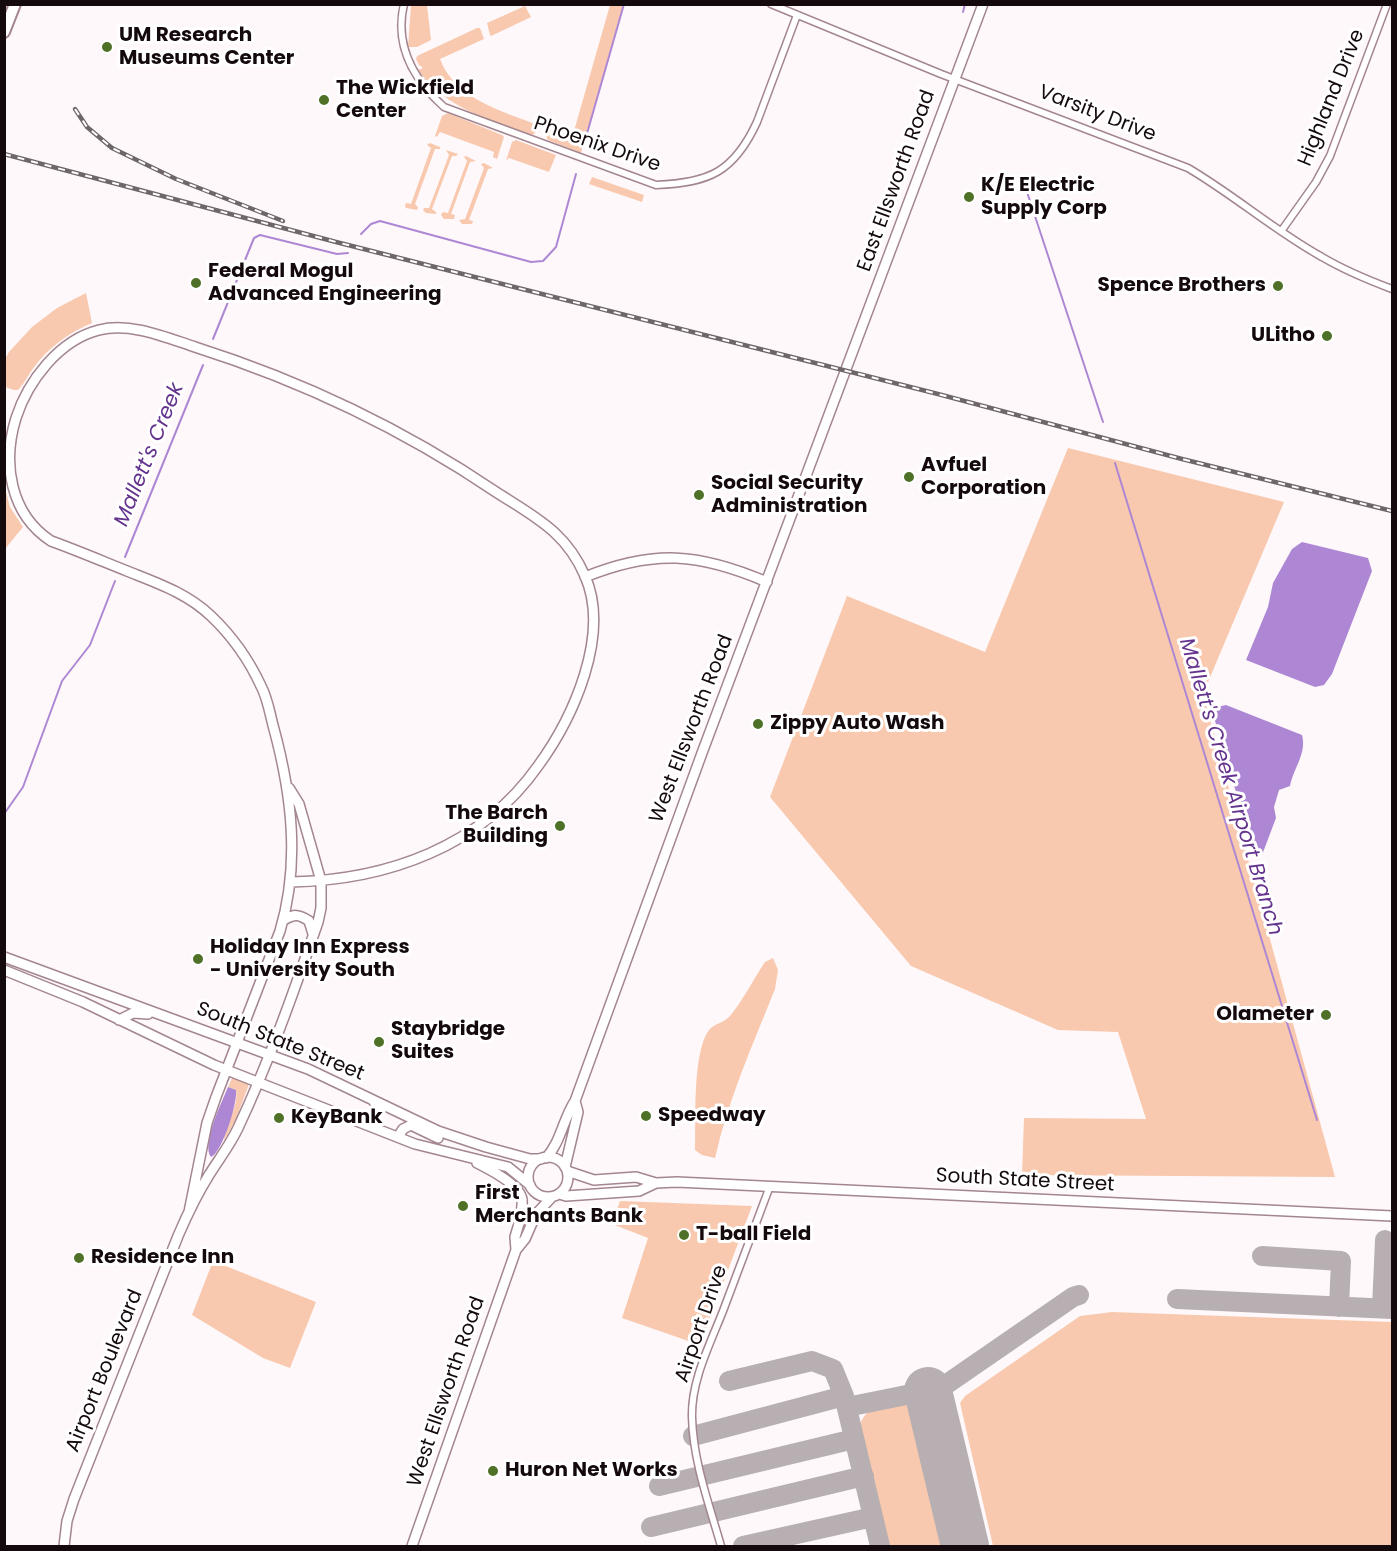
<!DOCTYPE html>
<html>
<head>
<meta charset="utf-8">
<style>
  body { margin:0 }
  #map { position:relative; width:1397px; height:1551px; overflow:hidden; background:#fff8fa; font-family:Poppins,sans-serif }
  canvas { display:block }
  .frame { position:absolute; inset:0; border:6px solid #140a0d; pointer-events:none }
</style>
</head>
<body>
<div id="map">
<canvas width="1397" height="1551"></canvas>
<div class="frame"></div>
</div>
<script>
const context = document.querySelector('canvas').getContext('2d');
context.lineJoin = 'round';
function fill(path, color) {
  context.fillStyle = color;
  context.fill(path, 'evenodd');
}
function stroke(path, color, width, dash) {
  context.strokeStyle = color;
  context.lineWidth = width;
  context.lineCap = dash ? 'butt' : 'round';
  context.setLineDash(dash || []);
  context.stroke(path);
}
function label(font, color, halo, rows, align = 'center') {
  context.font = font + ' Poppins,sans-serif';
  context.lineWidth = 6;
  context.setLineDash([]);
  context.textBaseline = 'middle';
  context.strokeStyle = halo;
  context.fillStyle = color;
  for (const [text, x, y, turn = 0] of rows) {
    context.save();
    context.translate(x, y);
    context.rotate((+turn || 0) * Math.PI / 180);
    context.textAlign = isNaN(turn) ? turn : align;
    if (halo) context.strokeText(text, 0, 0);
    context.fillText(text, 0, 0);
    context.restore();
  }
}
fill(new Path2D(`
  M411,5h16l4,35 -14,7h-9z
  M610,5h13l-42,148 -33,-13c-3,-5 -2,-14 2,-18l1,7 15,6 3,-6 5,2z
  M525,6l6,11 -40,19 -1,-1 -3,-12z
  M477,28h3l4,11 -44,20c15,40 62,52 98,66l3,-6c0,7 -3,13 -9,16 -43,-16 -86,-26 -114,-65l5,-2 -4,-3 -3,-6 1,-3z
  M448,113l54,22 2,2 -7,22 -4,-2 1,-5 -54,-20 -3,5 -2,-1 7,-20z
  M516,140l40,15 -7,17 -40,-14 -3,3 6,-19z
  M430,143l10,4v2h-5l-20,55 3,3 -1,3 -11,-2 -1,-2 1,-3 5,1 20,-56 -4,-3z
  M446,150l12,4 -2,2h-4l-20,53 4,3v2l-10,-1 -3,-3 1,-2h5l20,-53z
  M466,156l10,5 -6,1 -19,52 4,1 -1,4h-10l-3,-4 2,-3 5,1 19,-52 -3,-4z
  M484,163l9,5 -5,1 -19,51 4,1 -1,3h-10l-3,-4 6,-1 19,-51 -3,-4z
  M592,177l52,18 -2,7 -53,-18z
  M86,293l6,30c-22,9 -43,24 -57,43 -6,7 -10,17 -17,24h-4l-9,-3v-28l4,-7 23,-25 25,-19z
  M1068,448l216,54 -81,192 132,483 -313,-2 2,-57 122,1 -28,-87 -60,-2 -147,-64 -141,-169 77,-201 138,56z
  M5,488l5,19 13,20 -18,22z
  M773,958l5,12 -3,19c-22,55 -47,111 -60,169l-13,-3 -7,-5c1,-29 -3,-97 14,-120 5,-6 14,-7 20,-13 12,-13 25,-39 36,-55z
  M233,1076l16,6v2l-13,35 -12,22c1,-18 15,-34 12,-51l-8,-3z
  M620,1201l132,5 -52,139 -78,-27 26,-80 -36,-14z
  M213,1261l103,41 -26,66 -27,-10 -71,-43z
  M1112,1312l280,10v224h-399l-33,-143 5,-7 115,-80z
  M901,1399l11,5 4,7 33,135h-62l-29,-114c4,-23 22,-30 43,-33z`), '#f8c9ae');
fill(new Path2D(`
  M1302,542l66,16 4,13 -40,103 -8,11 -9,2 -69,-27 22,-53 5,-24 19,-34z
  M1226,705l76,30c5,18 -8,32 -12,51l-11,4 -5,17 2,11 -14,37 -7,2 -42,-143 4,-7z
  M228,1087l8,3c2,12 -14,63 -25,67 -10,-13 11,-55 17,-70z`), '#ad87d4');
stroke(new Path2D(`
  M963,12l2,-8
  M584,144l40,-140
  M1027,192l76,230
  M361,234l10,-10 9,-3 151,41 12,-1 13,-14 20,-73
  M213,339l41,-101 6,-3 77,19 11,-1
  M1115,463l202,657
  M125,557l78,-192
  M4,814l19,-27 39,-106 28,-36 25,-64`), '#ad87d4', 2);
stroke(new Path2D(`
  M1262,1256l79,5 -2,46
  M1177,1299l215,10
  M1382,1308l3,-68
  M729,1381l83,-20 21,8 11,27 36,150
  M847,1407l94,-19 132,-91 6,-2
  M693,1436l151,-40
  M659,1486l195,-47
  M651,1527l213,-51
  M743,1546l130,-29`), '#b7afb1', 20);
stroke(new Path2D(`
  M928,1391l37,155`), '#b7afb1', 48);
const street = new Path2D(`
  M404,4c-10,42 10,76 40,103l212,78c53,-2 78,-13 101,-63l40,-107
  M771,4l170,70 247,94c46,27 87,63 134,89 22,13 46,23 70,32
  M1282,230l34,-48 14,-26 57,-152
  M721,1546c-12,-42 -28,-85 -29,-129 -1,-36 18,-73 31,-106 15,-41 31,-83 47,-125`);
const secondary = new Path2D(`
  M585,577c69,-28 114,-24 182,5
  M284,920c10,-6 15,-6 25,1l4,13
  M4,957l304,112 130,62 48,16 44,12h11
  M4,970l79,32 131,63 201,79 93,23 22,18
  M119,1020l14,-7 15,1
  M362,1121c10,2 14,-4 16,-13l-5,-8
  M398,1137l5,-8 8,-4 27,13
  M528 1177a20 20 0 1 1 40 0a20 20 0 1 1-40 0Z
  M546,1158c15,-16 17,-39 29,-57l127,-348 281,-749
  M477,1163c12,6 44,22 45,37 1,7 -2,16 -3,24
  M565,1167l13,-55 -3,-11
  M567,1171l27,9 42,-3 20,6
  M559,1194l7,2 73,-5 17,-8 21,-1 715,34
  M189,1212l18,-89 9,-26 64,-166c20,-67 12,-135 -6,-202 -4,-14 -6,-30 -13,-43 -12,-26 -30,-51 -50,-70 -24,-23 -54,-33 -84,-45 -25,-10 -51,-21 -76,-30 -41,-27 -49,-78 -35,-123 12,-37 43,-78 83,-88 31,-8 66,7 96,17 107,34 208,82 301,145 20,13 42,25 59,41 13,12 23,27 30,43 26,59 -12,142 -47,190 -57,81 -151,114 -247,116
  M516,1250l-1,-13 5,-17
  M64,1546l3,-25 7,-22 104,-263c9,-21 19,-42 31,-61 10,-16 21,-30 29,-47 31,-66 56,-137 80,-206l3,-14v-27l-22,-77 -10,-16
  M412,1546l104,-296 9,-11 11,-25 16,-17`);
const highway = new Path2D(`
  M4,32l11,-28`);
stroke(street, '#a3868f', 9);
stroke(secondary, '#a3868f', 12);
stroke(highway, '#a3868f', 14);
stroke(street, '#fff', 6);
stroke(secondary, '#fff', 9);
stroke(highway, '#fff', 10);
const rail = new Path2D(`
  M75,109l12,18 25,21 64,31 107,42
  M4,154l332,88 602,152 244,65 210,52`);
stroke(rail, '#6f6668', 4.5);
stroke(rail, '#fff', 2, [7]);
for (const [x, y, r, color] of [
  [107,47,6,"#4f7027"],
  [324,100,6,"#4f7027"],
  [969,197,6,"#4f7027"],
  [196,283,6,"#4f7027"],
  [1278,286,6,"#4f7027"],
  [1327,336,6,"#4f7027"],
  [909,477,6,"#4f7027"],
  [699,495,6,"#4f7027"],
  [758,724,6,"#4f7027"],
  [560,826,6,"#4f7027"],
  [198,959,6,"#4f7027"],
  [1326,1015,6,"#4f7027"],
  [379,1042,6,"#4f7027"],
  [646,1116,6,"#4f7027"],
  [279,1118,6,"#4f7027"],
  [463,1206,6,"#4f7027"],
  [684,1235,6,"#4f7027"],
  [79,1258,6,"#4f7027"],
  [493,1471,6,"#4f7027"]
]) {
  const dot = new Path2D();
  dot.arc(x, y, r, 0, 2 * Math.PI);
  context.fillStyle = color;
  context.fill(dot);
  stroke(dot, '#fff', 2);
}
label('bold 20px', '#140a0d', '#fff', [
  ["UM Research",119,36],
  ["Museums Center",119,59],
  ["The Wickfield",336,89],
  ["Center",336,112],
  ["K/E Electric",981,186],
  ["Supply Corp",981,209],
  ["Federal Mogul",208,272],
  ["Advanced Engineering",208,295],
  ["Spence Brothers",1266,286,"right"],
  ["ULitho",1315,336,"right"],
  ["Avfuel",921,466],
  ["Corporation",921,489],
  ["Social Security",711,484],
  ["Administration",711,507],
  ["Zippy Auto Wash",770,724],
  ["The Barch",548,814,"right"],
  ["Building",548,837,"right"],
  ["Holiday Inn Express",210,948],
  ["- University South",210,971],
  ["Olameter",1314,1015,"right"],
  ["Staybridge",391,1030],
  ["Suites",391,1053],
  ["Speedway",658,1116],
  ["KeyBank",291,1118],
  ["First",475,1194],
  ["Merchants Bank",475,1217],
  ["T-ball Field",696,1235],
  ["Residence Inn",91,1258],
  ["Huron Net Works",505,1471]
], 'left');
label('20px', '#140a0d', '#fff', [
  ["Highland Drive",1332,98,-68],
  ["Varsity Drive",1097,114,21],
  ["Phoenix Drive",597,145,19],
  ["East Ellsworth Road",897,181,-70],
  ["West Ellsworth Road",692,729,-69],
  ["South State Street",280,1042,22],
  ["South State Street",1025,1181,3],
  ["Airport Drive",702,1324,-71],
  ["Airport Boulevard",105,1371,-68],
  ["West Ellsworth Road",447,1392,-71]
]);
label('italic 21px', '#64338e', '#fff', [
  ["Mallett's Creek",150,455,-68],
  ["Mallett's Creek Airport Branch",1230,787,73]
]);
</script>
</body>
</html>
